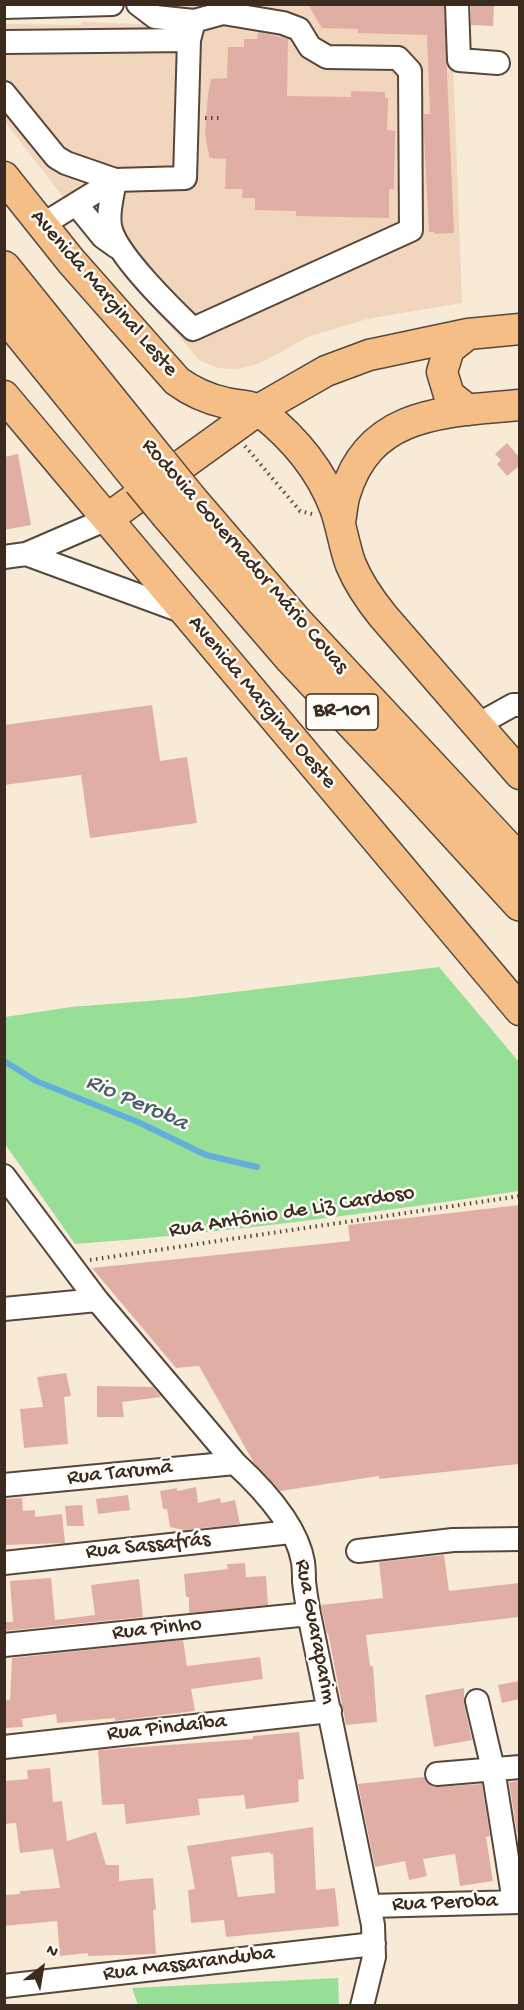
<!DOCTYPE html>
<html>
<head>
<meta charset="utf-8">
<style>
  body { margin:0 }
  #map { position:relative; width:524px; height:2010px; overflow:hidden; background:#f7ebd8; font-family:"Gochi Hand",sans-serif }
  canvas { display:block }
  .frame { position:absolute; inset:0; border:6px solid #3b2a1e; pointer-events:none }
  .north { position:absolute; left:12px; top:1938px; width:60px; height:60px; -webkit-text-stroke:4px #fdfcf7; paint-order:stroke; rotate:31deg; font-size:16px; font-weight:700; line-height:24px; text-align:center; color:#3b2a1e }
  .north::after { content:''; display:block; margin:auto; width:21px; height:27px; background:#3b2a1e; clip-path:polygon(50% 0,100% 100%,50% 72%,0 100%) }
</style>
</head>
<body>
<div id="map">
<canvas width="524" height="2010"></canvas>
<div class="frame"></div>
<div class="north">N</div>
</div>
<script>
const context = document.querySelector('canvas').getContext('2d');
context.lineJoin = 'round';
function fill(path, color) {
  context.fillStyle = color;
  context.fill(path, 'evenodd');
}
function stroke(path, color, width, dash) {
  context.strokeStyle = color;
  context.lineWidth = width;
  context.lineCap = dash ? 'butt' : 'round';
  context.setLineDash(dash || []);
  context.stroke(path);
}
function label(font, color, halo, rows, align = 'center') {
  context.font = font + ' "Gochi Hand",sans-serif';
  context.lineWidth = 5;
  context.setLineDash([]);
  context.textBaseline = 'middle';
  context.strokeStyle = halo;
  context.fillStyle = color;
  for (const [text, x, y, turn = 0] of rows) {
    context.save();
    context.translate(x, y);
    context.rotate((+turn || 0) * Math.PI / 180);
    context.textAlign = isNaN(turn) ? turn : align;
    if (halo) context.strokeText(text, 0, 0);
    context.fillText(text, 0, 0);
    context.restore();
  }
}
fill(new Path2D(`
  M141,4l310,1 11,298 -95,16 -59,18 -49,27 -22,5 -20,-1 -18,-8 -111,-131 -83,-107v-98l76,1 1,-3 59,2z`), '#f1d5bd');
fill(new Path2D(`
  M439,967l80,95v129c-147,22 -295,42 -444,53l-70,-100v-127l66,-10 114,-9z
  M338,1978l1,27h-201l-6,-17z`), '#97de97');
stroke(new Path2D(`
  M4,1061l32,20 102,41 68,33 51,12`), '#63afdc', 6);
fill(new Path2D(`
  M308,4h136l10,229 -19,1 -1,-2h-5l-5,-97v-21h6l-3,-79 -69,-2v-4l-36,-1z
  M471,4h23l-1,22 -22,-1z
  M258,32l30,7 -1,57 64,1v-6l34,1v6h3l-1,32 8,1 -1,58h-5v29l-93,-2v-5l-41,-1v-12h-13l1,-9h-18l1,-30 -16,-1 -3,-13 -2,-12 3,-38 3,-16 16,-1 1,-31h16v-8h13z
  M507,443l12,14v9l-12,10 -10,-12 4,-4 -6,-6z
  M18,454l13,71 -27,5v-73z
  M152,705l8,56 27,-4 10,66 -107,15 -9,-63 -77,10v-60z
  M519,1205v259l-140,15v-3l-99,15 -26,-28 -55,-97 -23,2 -84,-100 258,-27 -2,-16z
  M66,1373l5,23 -7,1 4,47 -44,4 -4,-39 23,-2 -6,-30z
  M97,1386l56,1 8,10 -39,5 2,15h-27z
  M196,1487l2,16 22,-5 1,5 14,-3 5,24 -56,6 -14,-3 -3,-18h-4l-3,-18 17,-3v3z
  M128,1495l2,15 -32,4 -2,-15z
  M22,1498l1,13 12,-1v7l27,-3 3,29 -61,2v-46z
  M82,1505l2,21h-17l-2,-20z
  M444,1555l5,36 70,-8v34l-153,18 4,31h3l4,56 -31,3 -18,-92 -1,1 -6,-29 62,-7 -4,-36z
  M245,1563l1,14 20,-1 2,29 -79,8v-16h-3l-2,-23 44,-5 -1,-5z
  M51,1578l4,42 40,-5 -4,-30 48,-6 4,38 -139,14v-9h9l-3,-41z
  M183,1640l4,26 73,-9 3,22 -72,10 4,22 -80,10v-3l-58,5 -1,-9 -34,5 1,8 -19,1v-28h6l2,-42z
  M519,1681v18l-17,4 -4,-18z
  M464,1688v16l8,36 -38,7 -9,-52z
  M299,1732l5,47 -6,1 1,22 -53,7 -2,-14 -46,4 2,16 -74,9 -2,-20 -22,1 -4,-55 155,-11v-3z
  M50,1768l3,34 9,-1 5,40 29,-9 10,33h13v16l34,-3 3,32h-3l3,44 -68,2v-3l-28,3 -3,-35 -53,5v-31l16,-1v-3l40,-3 -7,-39 -33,4 -4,-30 -12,1v-43l24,-2 -1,-9z
  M424,1777l7,9 7,1 44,-3 8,52 -4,1 7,44 -33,5 -5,-32 -32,5 4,17 -18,4 -4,-19 -30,6 -17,-83z
  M519,1781v51l-2,1 -8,-51z
  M313,1827l3,63 19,-2 4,38 -113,11 -2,-17 -33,3 -3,-33 7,-1 -8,-43zM270,1852v2h3l2,39 -37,4 -7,-40z`), '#e1aea5');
const minor = new Path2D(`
  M457,4l2,56 39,3
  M4,7l108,-3
  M4,42l185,-2
  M4,93l52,64 10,6 49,17c-2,15 -9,35 -4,50 8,27 61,79 82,99l218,-99 -1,-159 -12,-13 -71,-1 -17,-10 -11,-18 -16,-6 -60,-10 -29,8 -39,-4 -17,-13
  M76,204l27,33 14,10
  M42,225l73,-45 70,-2 4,-138 5,-19
  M26,554l158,58
  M4,557l22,-3 81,-35
  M477,725l36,-20h7
  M4,1176l93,124 138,163c26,24 62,62 68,99 1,7 1,13 1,19 1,11 3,22 5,33l64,311 1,32 -12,49
  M4,1309l93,-9
  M4,1485l231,-22
  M358,1551l95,-11 67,-1
  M4,1563l287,-31
  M4,1645l305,-31
  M477,1701l16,68 21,133
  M4,1747l326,-36
  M437,1774l83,-7
  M370,1906l150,-4
  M4,1986l370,-42`);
const major = new Path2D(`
  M4,177l67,84 106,120c15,11 31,18 49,22 11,3 27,2 35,9 33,26 59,56 74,96 7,19 9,39 16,57 8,19 19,35 32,51l137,158
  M4,396l516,614
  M468,410l-19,-15 -7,-23 7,-23 19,-15
  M107,519l151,-109 68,-39 43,-16 99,-21 52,-5
  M340,521c2,-8 2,-18 5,-27 25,-84 102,-82 175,-89`);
const highway = new Path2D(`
  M4,268l157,195
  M4,313l136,168
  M191,500l105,122 224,240
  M168,515l124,144 119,126 109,119`);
stroke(minor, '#57473a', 26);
stroke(major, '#57473a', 33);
stroke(highway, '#57473a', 36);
stroke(new Path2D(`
  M205,118h14
  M245,446l55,65 12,3
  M90,1260l430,-64`), '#57473a', 4, [1.5, 4.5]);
stroke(minor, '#fff', 22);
stroke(major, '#f6be87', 30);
stroke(highway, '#f6be87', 33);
const highwayBridge = new Path2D(`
  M161,463l30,37
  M140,481l28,34`);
stroke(highwayBridge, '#57473a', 36, []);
stroke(highwayBridge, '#f6be87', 33);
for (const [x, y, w] of [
  [342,712,72]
]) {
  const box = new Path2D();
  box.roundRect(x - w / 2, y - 18, w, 36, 4.5);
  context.fillStyle = '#fdfcf7';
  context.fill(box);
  stroke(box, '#3b2a1e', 1.5);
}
label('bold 21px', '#3b2a1e', null, [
  ["BR-101",342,712]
]);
label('22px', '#3b2a1e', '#fdfcf7', [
  ["Avenida Marginal Leste",103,294,49],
  ["Rodovia Governador Mário Covas",244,557,49],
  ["Avenida Marginal Oeste",261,703,50],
  ["Rua Antônio de Liz Cardoso",292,1213,-9],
  ["Rua Tarumã",120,1474,-6],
  ["Rua Sassafrás",148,1547,-6],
  ["Rua Pinho",157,1630,-6],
  ["Rua Guaraparim",314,1632,79],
  ["Rua Pindaíba",167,1729,-6],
  ["Rua Peroba",445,1904,-2],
  ["Rua Massaranduba",189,1965,-7]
]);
label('italic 24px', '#4b5f6a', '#fdfcf7', [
  ["Rio Peroba",136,1104,24]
]);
</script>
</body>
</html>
